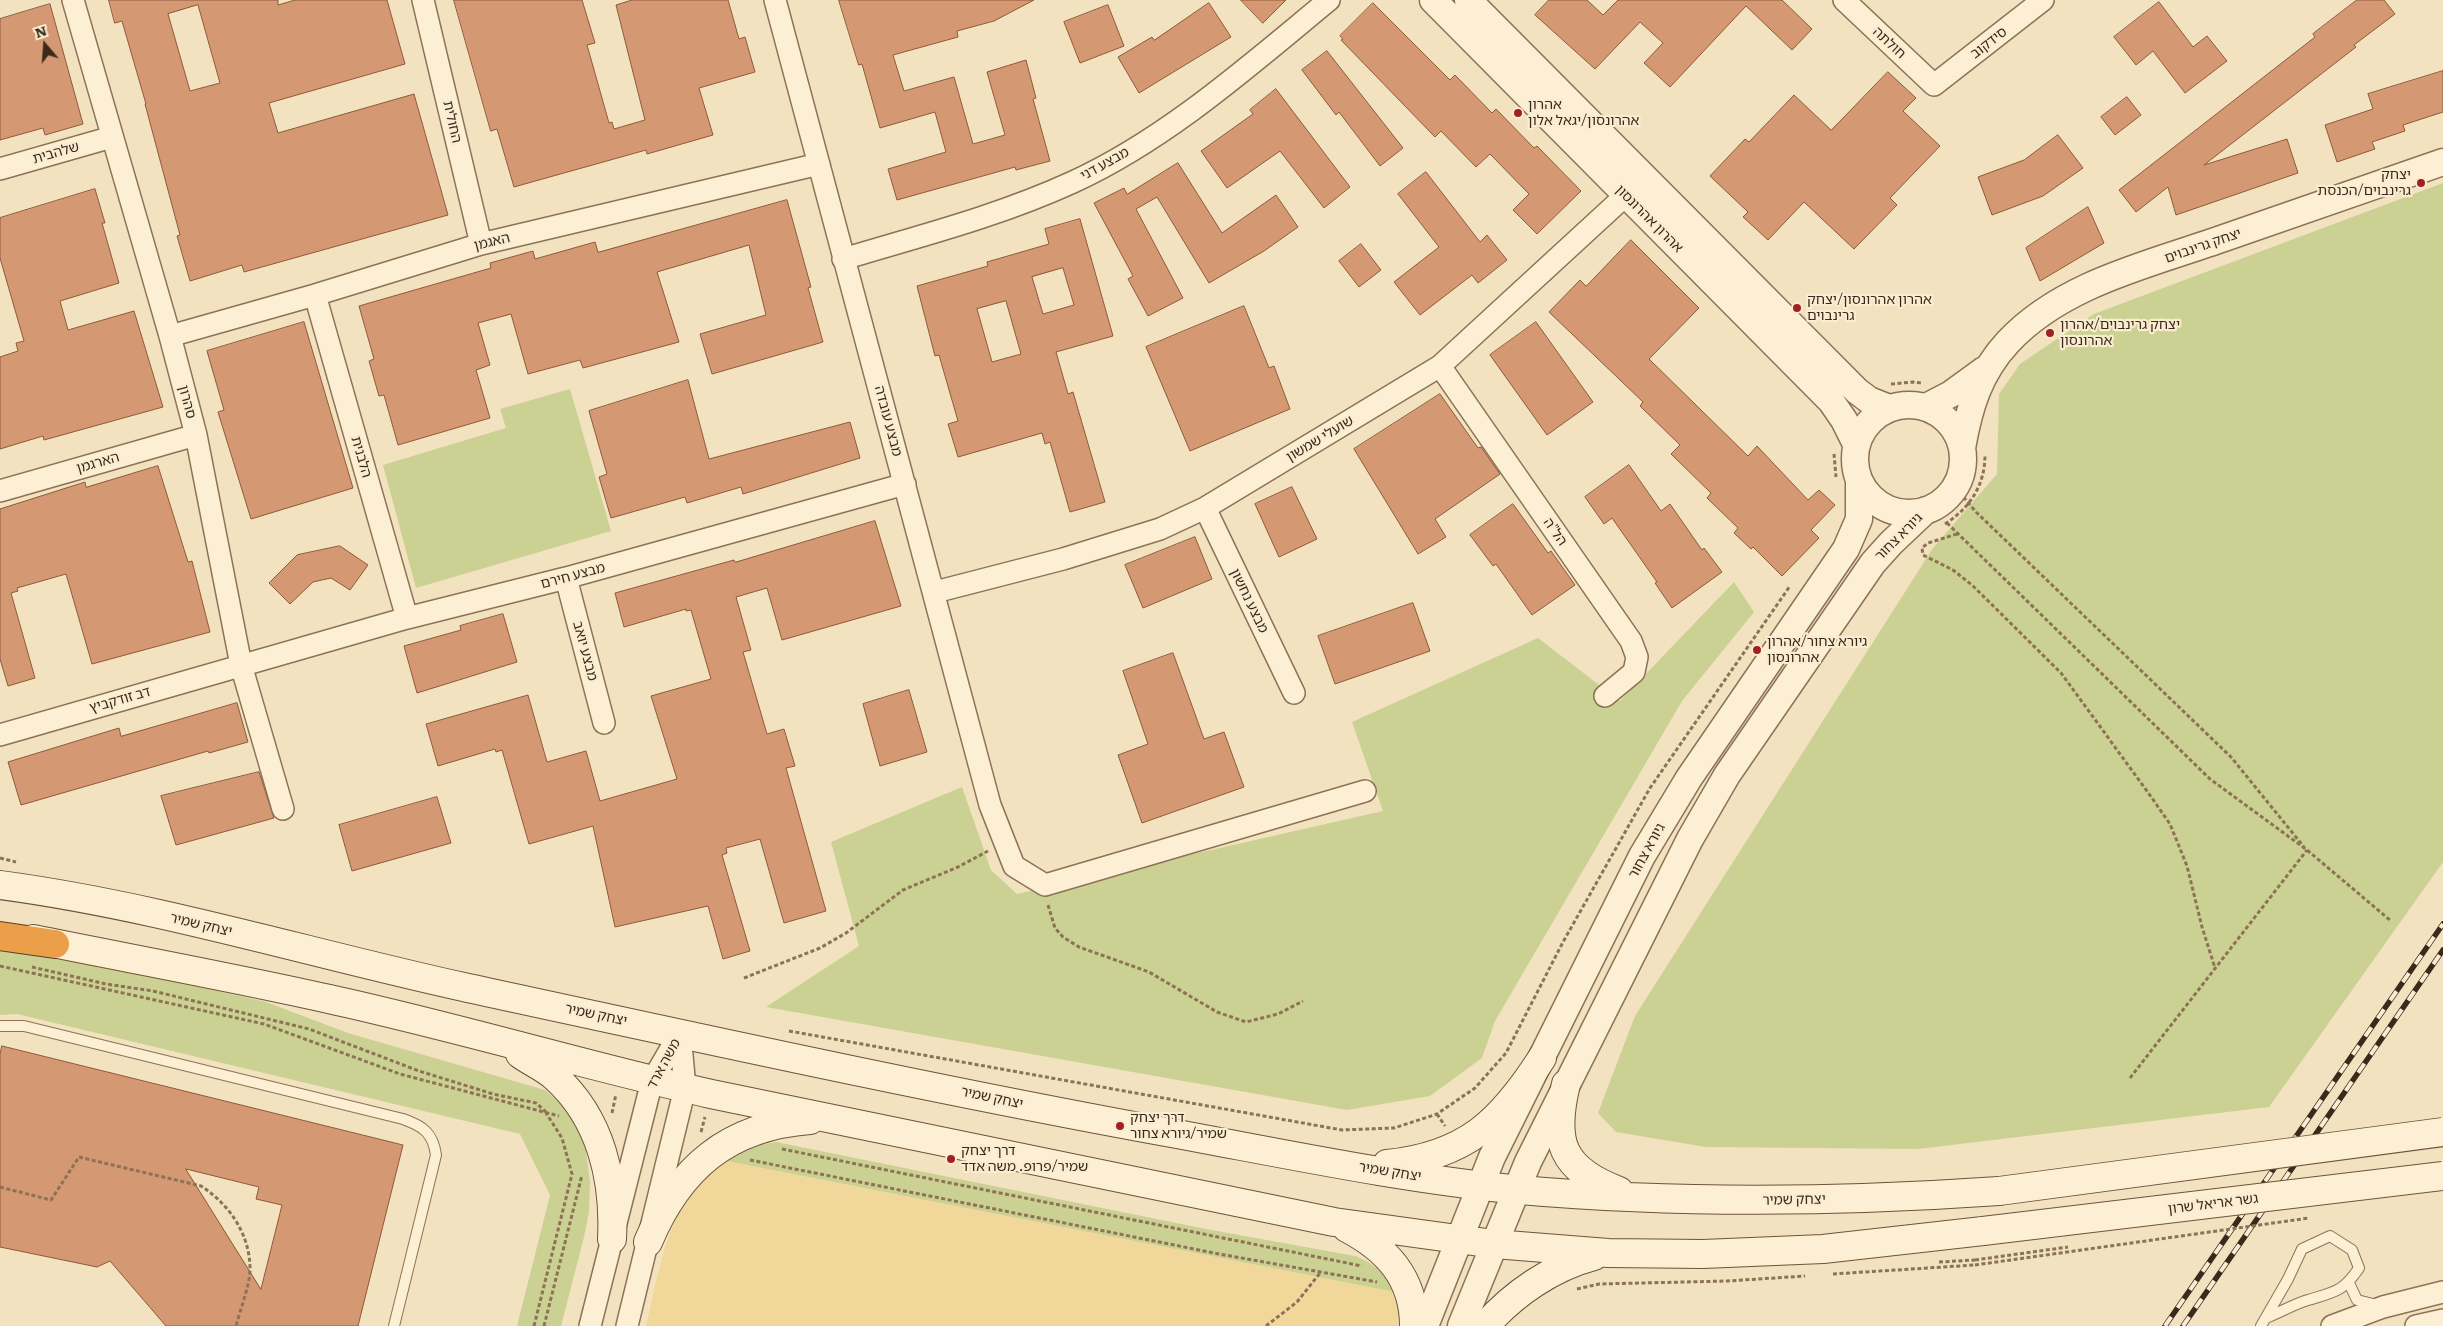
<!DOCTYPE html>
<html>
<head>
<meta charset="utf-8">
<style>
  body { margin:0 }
  #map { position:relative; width:2443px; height:1326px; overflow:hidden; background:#f2e2c0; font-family:Literata,serif }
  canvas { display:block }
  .north { position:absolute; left:20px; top:20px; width:50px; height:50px; -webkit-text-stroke:4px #f9ecd0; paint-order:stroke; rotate:342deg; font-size:14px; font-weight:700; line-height:20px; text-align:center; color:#3b2a1c }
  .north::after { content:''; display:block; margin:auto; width:18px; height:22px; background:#3b2a1c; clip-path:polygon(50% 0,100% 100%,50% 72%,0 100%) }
</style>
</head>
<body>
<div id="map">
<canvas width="2443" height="1326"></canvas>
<div class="north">N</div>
</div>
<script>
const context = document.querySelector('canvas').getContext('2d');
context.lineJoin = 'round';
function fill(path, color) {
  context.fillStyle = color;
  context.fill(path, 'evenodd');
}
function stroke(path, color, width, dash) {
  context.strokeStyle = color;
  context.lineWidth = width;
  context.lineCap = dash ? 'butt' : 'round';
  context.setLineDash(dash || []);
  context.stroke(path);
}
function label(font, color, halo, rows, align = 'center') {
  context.font = font + ' Literata,"Noto Sans Hebrew",serif';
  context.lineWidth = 4.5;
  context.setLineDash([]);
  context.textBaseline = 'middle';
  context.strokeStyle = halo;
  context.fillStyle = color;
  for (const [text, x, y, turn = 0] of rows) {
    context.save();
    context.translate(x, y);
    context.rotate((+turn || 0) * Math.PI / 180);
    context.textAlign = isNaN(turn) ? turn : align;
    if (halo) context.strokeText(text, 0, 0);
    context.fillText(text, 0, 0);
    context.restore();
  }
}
fill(new Path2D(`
  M2443,183v679l-174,245 -351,42 -212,-2 -90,-15 -18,-19 37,-97 298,-468 64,-74 2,-80 21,-30 74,-50z
  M570,389l41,142 -195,57 -33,-123 123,-37 -6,-19z
  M1734,582l20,30 -72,89 -187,320 -13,37 -52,38 -83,14 -581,-103 93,-61 -28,-104 131,-55 29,83 26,24 366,-83 -31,-89 186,-84 82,63z
  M0,945l32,4 234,53 82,31 197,57 27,23 14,37 4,32 -1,30 -5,25 -23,89h-44l33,-131 -30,-61 -503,-120 -17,1z
  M776,1142l430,87 149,27c21,8 31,19 44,37l-678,-133 25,-13z`), '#cbd192');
fill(new Path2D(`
  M721,1160l678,133 -1,33h-752c9,-37 15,-77 32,-112 10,-20 26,-38 43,-54z`), '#f1d89a');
const building = new Path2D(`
  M109,0h169v5l17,-5h92l18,64 -136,39 9,30 136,-39 34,121 -204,57 -2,-7 -52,16 -13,-45 3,-1 -35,-131h1l-24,-83 -7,2zM198,5l22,78 -30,8 -22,-77z
  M454,0h128l13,43 -8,2 22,78 3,-1 2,7 31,-9 -29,-115 16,-5h96l11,39 6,-2 10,35 -56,16 14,47 -66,19 -1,-4 -132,37 -17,-58 -6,2z
  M839,0h195l-40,21 -37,10 1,6 -65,18 11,36 50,-14 19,67 32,-9 -18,-63 39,-12 10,38 -3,1 17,62 -34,9 -1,-3 -118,33 -9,-31 58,-17 -11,-40 -55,16 -18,-64 -3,1z
  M1241,0h45l-23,23z
  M1549,0h38l16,15 15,-15h164l30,29 -20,21 -46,-44 -76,81 -26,-24 19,-20 -23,-21 -45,47 -60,-54z
  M2357,0h27l11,14 -41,31 2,2 -152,118 83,-26 11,34 -122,42 -8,-28 -32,25 -17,-22 196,-153 -2,-3z
  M2159,2l34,45 14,-11 20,25 -42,32 -32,-42 -17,14 -22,-28z
  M1209,3l22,34 -92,56 -21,-36 34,-20 2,3z
  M1373,3l77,77 5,-5 37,38 4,-4 38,39 3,-2 44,45 -44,43 -24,-24 16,-16 -39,-40 -14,13 -35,-36 -6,6 -94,-97 2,-1 -3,-3z
  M50,4l33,120 -38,11 -2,-7 -43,12v-121z
  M1108,5l16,41 -44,17 -16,-41z
  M1327,51l76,97 -23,18 -41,-54 -3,3 -34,-45z
  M2443,71v41l-40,13 2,6 -33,11 3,7 -38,13 -12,-37 48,-16 -5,-15z
  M1888,72l28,26 -13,13 37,35 -50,52 7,7 -43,44 -50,-47 -36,38 -25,-23 5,-5 -38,-36 35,-37 4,3 45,-47 37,35z
  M1276,89l74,98 -26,21 -44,-57 -53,37 -26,-37 52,-37 -3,-4z
  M2127,97l14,18 -26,20 -14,-18z
  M2058,135l25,33 -40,28 -51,19 -14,-38 46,-17z
  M1178,163l44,70 54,-38 22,32 -34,24 -55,32 -52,-86 -21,12 47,89 -35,18 -20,-37 5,-3 -39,-73 30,-15 3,6z
  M1426,172l54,70 7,-7 20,25 -29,23 -6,-8 -52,40 -26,-33 45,-35 -41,-53z
  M95,189l10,34h-3l17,60 -59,18 8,29 66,-19 29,96 -119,33 -1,-4 -43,13v-92l18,-6 -2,-8 8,-2 -24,-83v-40z
  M787,200l24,87 -3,1 15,54 -111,32 -12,-40 66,-19 -17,-70 -92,27 22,70 -96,26 -3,-8 -52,14 -17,-60 -33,9 12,42 -14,5 14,48 -92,27 -14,-50 -5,1 -10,-35 5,-2 -15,-53 132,-38 -1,-5 43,-12 2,8 60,-17 3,10z
  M2088,207l16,36 -64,38 -14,-33z
  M1080,219l33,117 -57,16 12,42 5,-2 32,110 -35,10 -20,-70 -5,2 -3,-11 -84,24 -10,-33 10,-3 -19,-66 -4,1 -18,-70 71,-20 -1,-4 62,-18 -4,-15zM1063,268l11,37 -31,9 -11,-37zM1006,301l15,53 -29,8 -15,-53z
  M1631,240l68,68 -50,51 99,97 9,-10 51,54 11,-10 16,15 -24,25 8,8 -37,38 -29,-29 -2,2 -17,-16 4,-5 -31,-30 4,-5 -40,-39 9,-9 -40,-39 3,-4 -94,-90 31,-32 6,6z
  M1361,244l20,26 -22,17 -20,-26z
  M1244,306l25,62 5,-2 16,43 -100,42 -44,-104z
  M304,322l49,166 -102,31 -33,-107 6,-2 -17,-59z
  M1536,322l57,80 -46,33 -57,-80z
  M688,380l21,79 141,-37 10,36 -117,36 -2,-7 -54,16 -2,-6 -74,21 -12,-41 8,-3 -18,-63z
  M1440,394l38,54 3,-1 19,27 -65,45 11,18 -28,17 -64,-105z
  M1629,465l32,46 9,-7 32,46 2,-2 18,24 -50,36 -17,-25 2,-1 -45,-64 -8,6 -19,-27z
  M158,466l30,96 4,-1 18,71 -118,32 -26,-90 -49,14 1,3 -7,2 24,85 -27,8 -8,-27v-150l85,-27 1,5z
  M1292,487l25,52 -38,18 -24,-53z
  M1513,504l35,49 3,-2 24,34 -43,30 -36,-51 -3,2 -23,-31z
  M875,521l26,85 -119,34 -15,-52 -31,9 15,53 -8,2 24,82 17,-5 11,37 -9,2 40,143 -42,12 -24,-84 -34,9 1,5 -5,2 28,96 -27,8 -15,-53 -93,21 -22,-101 -64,18 -27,-94 -6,2 -1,-3 -57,17 -12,-42 102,-29 19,67 39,-11 14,50 77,-22 -26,-83 60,-17 -20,-69 -5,1v-2l-62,18 -9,-34 119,-33 1,2z
  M1195,537l17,42 -69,29 -18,-43z
  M340,546l28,19 -18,25 -19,-12 -18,4 -23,22 -21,-21 28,-28z
  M1413,603l17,48 -95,33 -17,-48z
  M503,614l14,48 -100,31 -13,-47 57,-16 -1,-4z
  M1173,653l31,86 20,-7 20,55 -102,36 -24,-68 30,-11 -25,-73z
  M909,690l18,62 -47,14 -17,-62z
  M237,703l11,39 -39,11 -1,-2 -187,54 -13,-43 111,-34 2,8z
  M259,772l15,46 -98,27 -15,-49z
  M437,797l14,46 -99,28 -13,-46z
  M2,1046l401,99 -45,181h-192l-56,-65 -13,6 -97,-20v-192zM186,1169l73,18 -3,12 26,6 -21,84z`);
fill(building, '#d49972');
stroke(building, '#8e5939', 1);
const service = new Path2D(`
  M0,1026h24l379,93c20,7 30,14 33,36l-42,171
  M2349,1283l8,17 20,5
  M2261,1326l27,-47 14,-30 28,-13 22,14 7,18c-16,24 -25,24 -51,32 -14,4 -27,12 -40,17`);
const minor = new Path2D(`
  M73,0l97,336 26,99 45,230 42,144
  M423,0l58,244
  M775,0l215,805 24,61 31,19 320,-94
  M1844,0l90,85 109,-85
  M0,169l112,-32
  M843,259c77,-23 156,-43 230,-77 94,-43 177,-117 256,-182
  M315,295l92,323
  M170,336l145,-41 166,-51 338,-80
  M1440,366l191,275 6,16 -3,15 -29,24
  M0,491l196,-56
  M1205,508l89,185
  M566,578l38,145
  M935,592l128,-33 97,-30 45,-21 235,-142 198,-182
  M0,735l407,-117 159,-40 339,-94
  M590,1326l62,-245 28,-48
  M627,1326l58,-238 -5,-55
  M2332,1326l51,-19 60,-15
  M2416,1326l27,-6`);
const tertiary = new Path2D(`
  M1433,0l398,401 13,19 12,24
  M1468,0l389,391 12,9 20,8
  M1855 459a54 54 0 1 1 108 0a54 54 0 1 1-108 0Z
  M1926,407l25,-13 33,-24
  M1962,448c7,-40 17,-75 46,-106 55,-59 143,-78 216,-104 73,-25 146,-50 219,-76
  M1425,1326l67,-169 150,-301 47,-78 157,-229 13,-30v-38
  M1461,1326l67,-164 162,-323 37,-64 146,-212 18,-20 35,-33`);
const secondary = new Path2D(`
  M0,885c158,21 312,69 468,103 236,51 472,103 709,146 114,21 228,45 343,56 160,14 319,12 479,1
  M33,939c99,20 198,38 296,60 128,28 254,66 382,95l623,128 160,22 114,9 95,1 120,-5 160,-18
  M520,1054c11,8 25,14 35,23 46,41 60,103 57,162
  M1566,1084c-14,58 -5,85 53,107
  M1387,1164c79,-8 114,-42 155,-106
  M1347,1228c40,21 67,50 67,98
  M648,1242c31,-74 80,-116 162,-122
  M1485,1326c28,-32 67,-59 109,-70`);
const motorway = new Path2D(`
  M0,936l55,8`);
stroke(service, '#8d7256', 12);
stroke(minor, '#8d7256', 24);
stroke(tertiary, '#8d7256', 29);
stroke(secondary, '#6f5339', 30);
stroke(motorway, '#5a402b', 30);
stroke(new Path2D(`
  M1891,384l22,-2 9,1
  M1834,454l2,23
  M1955,487l21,25 255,245 73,90
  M1947,523l263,256 97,71 84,71
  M1945,524c25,-16 40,-39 40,-69
  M1957,534l-29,9 -6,5 1,7 30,15 19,15 89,88 86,118 23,33 17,42 15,61 13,41
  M0,858l16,4
  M1048,905l7,23 8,9 16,10 70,25 68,40 29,10 32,-8 25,-13
  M0,966l264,58 136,50 159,42
  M32,967l74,17 47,7 156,38 110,42 74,23 43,9 10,9
  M744,978l76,-30 26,-15 57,-43 55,-23 30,-16
  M789,1031l553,99 52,-2 43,-14 38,-26 31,-35 57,-111 87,-154 140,-202
  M2130,1078l177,-228
  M612,1113l4,-19
  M1437,1114l8,12
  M701,1132l4,-15
  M782,1149l580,117
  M750,1160l469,94 158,28
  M0,1187l51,13 28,-43 122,29c28,18 49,48 49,83 0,16 -10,41 -14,57
  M1939,1262l36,-2
  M1833,1274l142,-9
  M1577,1289l22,-5 128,-3 78,-5
  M534,1326l38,-152 -10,-36 -16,-25
  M544,1326l38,-151
  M1266,1326l31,-24 23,-29`), '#8d7256', 3, [4, 2.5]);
stroke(service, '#fcefd4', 10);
stroke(minor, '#fcefd4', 21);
stroke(tertiary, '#fcefd4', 26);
stroke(secondary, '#fcefd4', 28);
stroke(motorway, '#ea9f48', 28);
const rail = new Path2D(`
  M2165,1326l278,-402
  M2183,1326l260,-376`);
stroke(rail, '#3b2a1c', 5.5);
stroke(rail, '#f9ecd0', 4, [11]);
const secondaryBridge = new Path2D(`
  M1999,1191l444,-59
  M1983,1231l460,-55`);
stroke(secondaryBridge, '#6f5339', 30, []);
stroke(new Path2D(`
  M1975,1260l93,-13
  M1975,1265l334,-47`), '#8d7256', 3, [4, 2.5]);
stroke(secondaryBridge, '#fcefd4', 28);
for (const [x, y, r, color] of [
  [1518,113,5,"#a22023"],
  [2421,183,5,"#a22023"],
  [1797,308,5,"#a22023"],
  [2050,333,5,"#a22023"],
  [1757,650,5,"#a22023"],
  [1120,1126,5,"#a22023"],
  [951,1159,5,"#a22023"]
]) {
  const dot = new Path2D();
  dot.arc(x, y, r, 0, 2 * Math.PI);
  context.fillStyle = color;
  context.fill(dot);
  stroke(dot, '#f9ecd0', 2);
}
label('14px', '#3b2a1c', '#f9ecd0', [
  ["חולתה",1889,43,43],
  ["סידקוב",1989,43,-38],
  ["החולית",452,122,77],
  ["שלהבית",56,153,-16],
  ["מבצע דני",1105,164,-29],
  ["אהרון אהרונסון",1649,219,45],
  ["האגמן",492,242,-14],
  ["יצחק גרינבוים",2203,246,-19],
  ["סהרון",187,402,75],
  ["מבצע עובדה",888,421,75],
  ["שועלי שמשון",1320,439,-31],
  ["הלבנית",361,457,74],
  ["הארגמן",98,463,-16],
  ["הל\"ה",1555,532,55],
  ["גיורא צחור",1899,537,-45],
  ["מבצע חירם",573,576,-15],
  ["מבצע נחשון",1249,601,64],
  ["מבצע יואב",585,651,75],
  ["דב זודקביץ",120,700,-16],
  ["גיורא צחור",1647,851,-61],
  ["יצחק שמיר",201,925,13],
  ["יצחק שמיר",596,1015,12],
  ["משה ארד",664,1064,-62],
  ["יצחק שמיר",992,1098,12],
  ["יצחק שמיר",1390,1172,9],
  ["יצחק שמיר",1794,1200,-1],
  ["גשר אריאל שרון",2213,1204,-7]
]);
label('14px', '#3b2a1c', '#f9ecd0', [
  ["אהרון",1528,105],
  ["אהרונסון/יגאל אלון",1528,121],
  ["יצחק",2411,175,"right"],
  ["גרינבוים/הכנסת",2411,191,"right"],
  ["אהרון אהרונסון/יצחק",1807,300],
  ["גרינבוים",1807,316],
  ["יצחק גרינבוים/אהרון",2060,325],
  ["אהרונסון",2060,341],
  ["גיורא צחור/אהרון",1767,642],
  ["אהרונסון",1767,658],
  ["דרך יצחק",1130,1118],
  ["שמיר/גיורא צחור",1130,1134],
  ["דרך יצחק",961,1151],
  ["שמיר/פרופ. משה אדד",961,1167]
], 'left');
</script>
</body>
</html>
